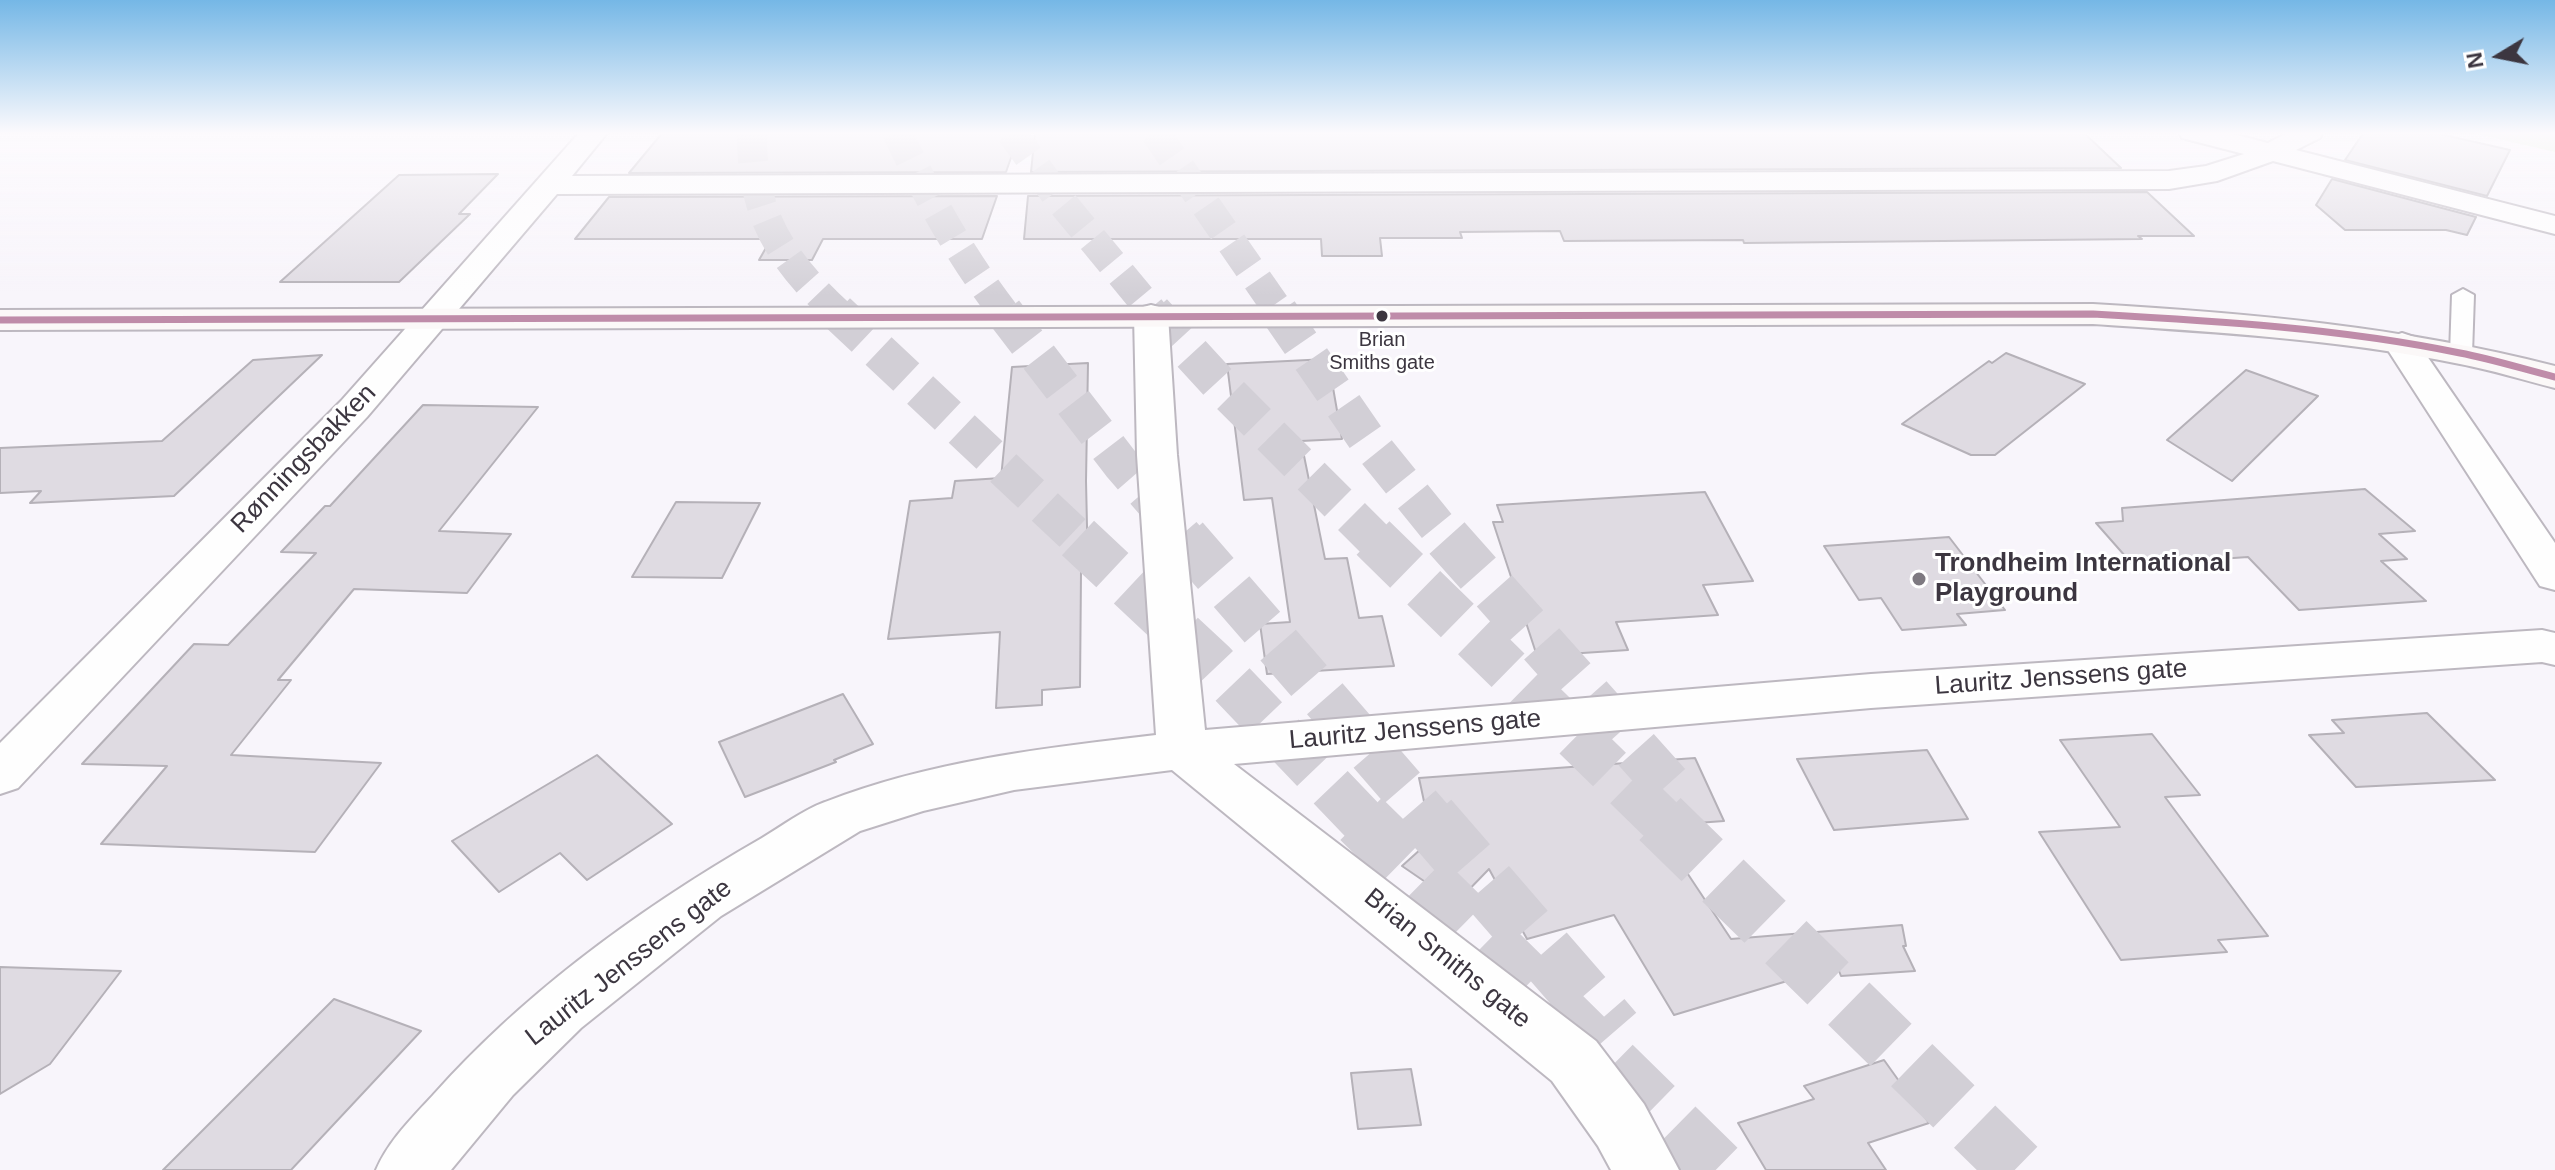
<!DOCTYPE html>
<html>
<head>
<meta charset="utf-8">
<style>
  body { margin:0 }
  #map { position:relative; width:2555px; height:1170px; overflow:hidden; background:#f8f5fb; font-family:Arial,sans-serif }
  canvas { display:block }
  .north { position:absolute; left:2459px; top:16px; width:80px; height:80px; -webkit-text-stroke:6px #fff; paint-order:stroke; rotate:260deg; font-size:22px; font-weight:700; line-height:32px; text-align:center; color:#3c3640 }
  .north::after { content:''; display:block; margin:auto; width:28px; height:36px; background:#3c3640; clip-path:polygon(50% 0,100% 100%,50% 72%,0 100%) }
</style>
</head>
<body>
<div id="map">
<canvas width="2555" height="1170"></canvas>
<div class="north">N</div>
</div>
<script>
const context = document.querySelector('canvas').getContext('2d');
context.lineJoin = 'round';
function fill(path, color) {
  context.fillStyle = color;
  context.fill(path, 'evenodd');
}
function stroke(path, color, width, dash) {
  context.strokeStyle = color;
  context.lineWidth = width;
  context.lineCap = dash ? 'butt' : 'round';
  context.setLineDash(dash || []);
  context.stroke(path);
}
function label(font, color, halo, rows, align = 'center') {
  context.font = font + ' Arial,sans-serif';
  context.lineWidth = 6;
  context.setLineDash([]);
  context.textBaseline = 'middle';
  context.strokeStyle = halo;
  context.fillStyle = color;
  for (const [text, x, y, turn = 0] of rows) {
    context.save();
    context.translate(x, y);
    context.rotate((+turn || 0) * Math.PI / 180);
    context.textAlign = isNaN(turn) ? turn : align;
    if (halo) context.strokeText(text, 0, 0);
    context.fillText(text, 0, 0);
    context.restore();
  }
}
fill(new Path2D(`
  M2468,132h87v20z`), '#e1f1d3');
const building = new Path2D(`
  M663,132h357l-14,40 -377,1z
  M1035,132h1048l38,36 -1090,4z
  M2364,132h67l79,18 -23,46 -142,-36z
  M498,174l-39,40h11l-71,68h-119l119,-107z
  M2332,179l144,38 -9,18 -21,-5h-101l-29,-25z
  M2147,192l47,44h-56l4,3 -398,4 -1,-3 -179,1 -4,-10 -100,1 2,6h-82l2,18h-60l-1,-17h-297l4,-43z
  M997,196l-15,43h-159l-11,21h-53l12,-21h-196l34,-42z
  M2006,353l79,31 -90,71h-24l-69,-31 87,-63 3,2z
  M322,355l-148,141 -144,7 11,-12 -41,2v-45l162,-7 91,-81z
  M1328,359l14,80 -41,2 24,118 22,-1 12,60 23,-2 12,50 -127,8 -7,-50 30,-2 -18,-124 -28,2 -17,-136z
  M1088,363l-2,118 2,90 -7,1 -1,115 -38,3v15l-46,3 4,-76 -112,7 22,-138 42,-3 3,-17 46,-3 11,-111z
  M2246,370l72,26 -86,85 -65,-41z
  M423,405l115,2 -99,124 72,3 -44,59 -113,-4 -76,91h13l-60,75 150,8 -66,89 -214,-8 66,-78 -85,-2 112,-120 34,1 88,-92 -35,-1 44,-46h5z
  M2365,489l50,42 -36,3 28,25 -26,2 45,40 -127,9 -51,-53 -115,8 -37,-42 27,-2 -1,-13z
  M1705,492l48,89 -50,4 15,30 -102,7 12,28 -91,6 -44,-134h10l-6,-17z
  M676,502l84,1 -38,75 -90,-1z
  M1949,537l56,73 -48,4 9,11 -64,5 -21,-32 -22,2 -35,-54z
  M843,694l30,50 -39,16 2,2 -91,35 -26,-55z
  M2427,713l68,67 -139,7 -47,-52 35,-2 -12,-13z
  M2152,734l48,61 -35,2 103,139 -50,4 9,12 -106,8 -82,-128 81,-5 -60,-87z
  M1927,750l41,69 -134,11 -37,-71z
  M597,755l75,69 -85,56 -27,-27 -61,39 -47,-51z
  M1695,758l29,63 -68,5 75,113 171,-14 4,21h-3l12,25 -74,5 -4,-10 -163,49 -60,-100 -87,24 -38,-70 -33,34 -54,-37 30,-27 -13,-61z
  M0,967l121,4 -71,93 -50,30z
  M334,999l87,32 -130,139h-128z
  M1884,1060l45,63 -61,20 18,27h-120l-28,-47 76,-24 -10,-13z
  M1411,1069l10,56 -63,4 -7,-56z`);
fill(building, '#dfdbe2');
stroke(building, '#b5b1b8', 2);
stroke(new Path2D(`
  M752,132c-1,82 28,127 87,182
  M897,132c31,65 64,125 108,182
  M1011,132l48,67 95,115
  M1155,132l126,182`), '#d2cfd6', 30, [30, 15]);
stroke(new Path2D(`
  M837,312l243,228
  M1004,312l117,152 66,76
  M1153,312l69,75 153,153
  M1279,312l89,129 80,99`), '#d2cfd6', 38, [38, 19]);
stroke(new Path2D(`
  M1078,538l135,126 150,157
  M1185,538l246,283
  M1373,538l289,283
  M1447,538l236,264`), '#d2cfd6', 47, [47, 24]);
stroke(new Path2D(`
  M1361,819l357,351
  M1429,819l185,213
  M1660,819l359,351`), '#d2cfd6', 59, [59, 29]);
const lane = new Path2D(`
  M2463,289l11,6 -2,59 -3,5h-16l-3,-5 2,-59z`);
const street = new Path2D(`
  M580,132h28l-36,44 1597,-5 37,-5 38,-12 -62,-16 -3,-6h46l43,11 21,-11h34l-3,6 -24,12 259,66v18l-282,-73 -56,20 -48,8 -1612,5 -190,223 -349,371 -18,6v-51l341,-342z
  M1151,305l12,3 5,7 9,140 28,275 666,-56 671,-44 13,3v32l-13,-3 -671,46 -637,56 362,277 48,63 35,66h-68l-13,-24 -46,-65 -380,-311 -158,20 -91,21 -63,20 -139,85 -140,112 -68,67 -62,75h-75c13,-30 36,-52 58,-76 93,-104 208,-187 328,-256 20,-12 41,-28 63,-36 105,-41 219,-54 331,-67l-19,-280 -3,-140 5,-7z
  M2402,333l12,4 141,206v47l-15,-4 -156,-242 6,-7z`);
const secondary = new Path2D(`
  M2093,304c156,9 310,23 462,62v22c-32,-8 -63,-18 -95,-24 -121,-25 -245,-32 -367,-40l-2093,6v-20z`);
stroke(lane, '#bdb8c0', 4);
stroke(street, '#bdb8c0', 4);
stroke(secondary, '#bdb8c0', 4);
fill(lane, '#fefefe');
fill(street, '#fefefe');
fill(secondary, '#fbf8f8');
stroke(new Path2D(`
  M2037,314h59`), '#bf8ca9', 6);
stroke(new Path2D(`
  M0,320l2093,-6c123,7 246,14 367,39 32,6 63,16 95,24`), '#bf8ca9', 7);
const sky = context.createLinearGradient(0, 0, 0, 296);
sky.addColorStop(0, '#75b7e6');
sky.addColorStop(0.45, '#fcfafd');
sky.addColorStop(1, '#fcfafd00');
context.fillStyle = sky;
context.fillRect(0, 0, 2555, 296);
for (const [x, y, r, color] of [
  [1382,316,7,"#3c3640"],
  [1919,579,8,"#7e7981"]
]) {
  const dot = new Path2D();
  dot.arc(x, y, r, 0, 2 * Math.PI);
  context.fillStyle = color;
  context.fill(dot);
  stroke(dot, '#fff', 3);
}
label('20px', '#3c3640', '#fff', [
  ["Brian",1382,340],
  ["Smiths gate",1382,363]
]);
label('26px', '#3c3640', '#fff', [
  ["Rønningsbakken",304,459,-46],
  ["Lauritz Jenssens gate",2061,678,-4],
  ["Lauritz Jenssens gate",1415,730,-5],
  ["Brian Smiths gate",1447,959,39],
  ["Lauritz Jenssens gate",629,963,-38]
]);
label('bold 26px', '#3c3640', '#fff', [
  ["Trondheim International",1935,564],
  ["Playground",1935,594]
], 'left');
</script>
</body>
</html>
